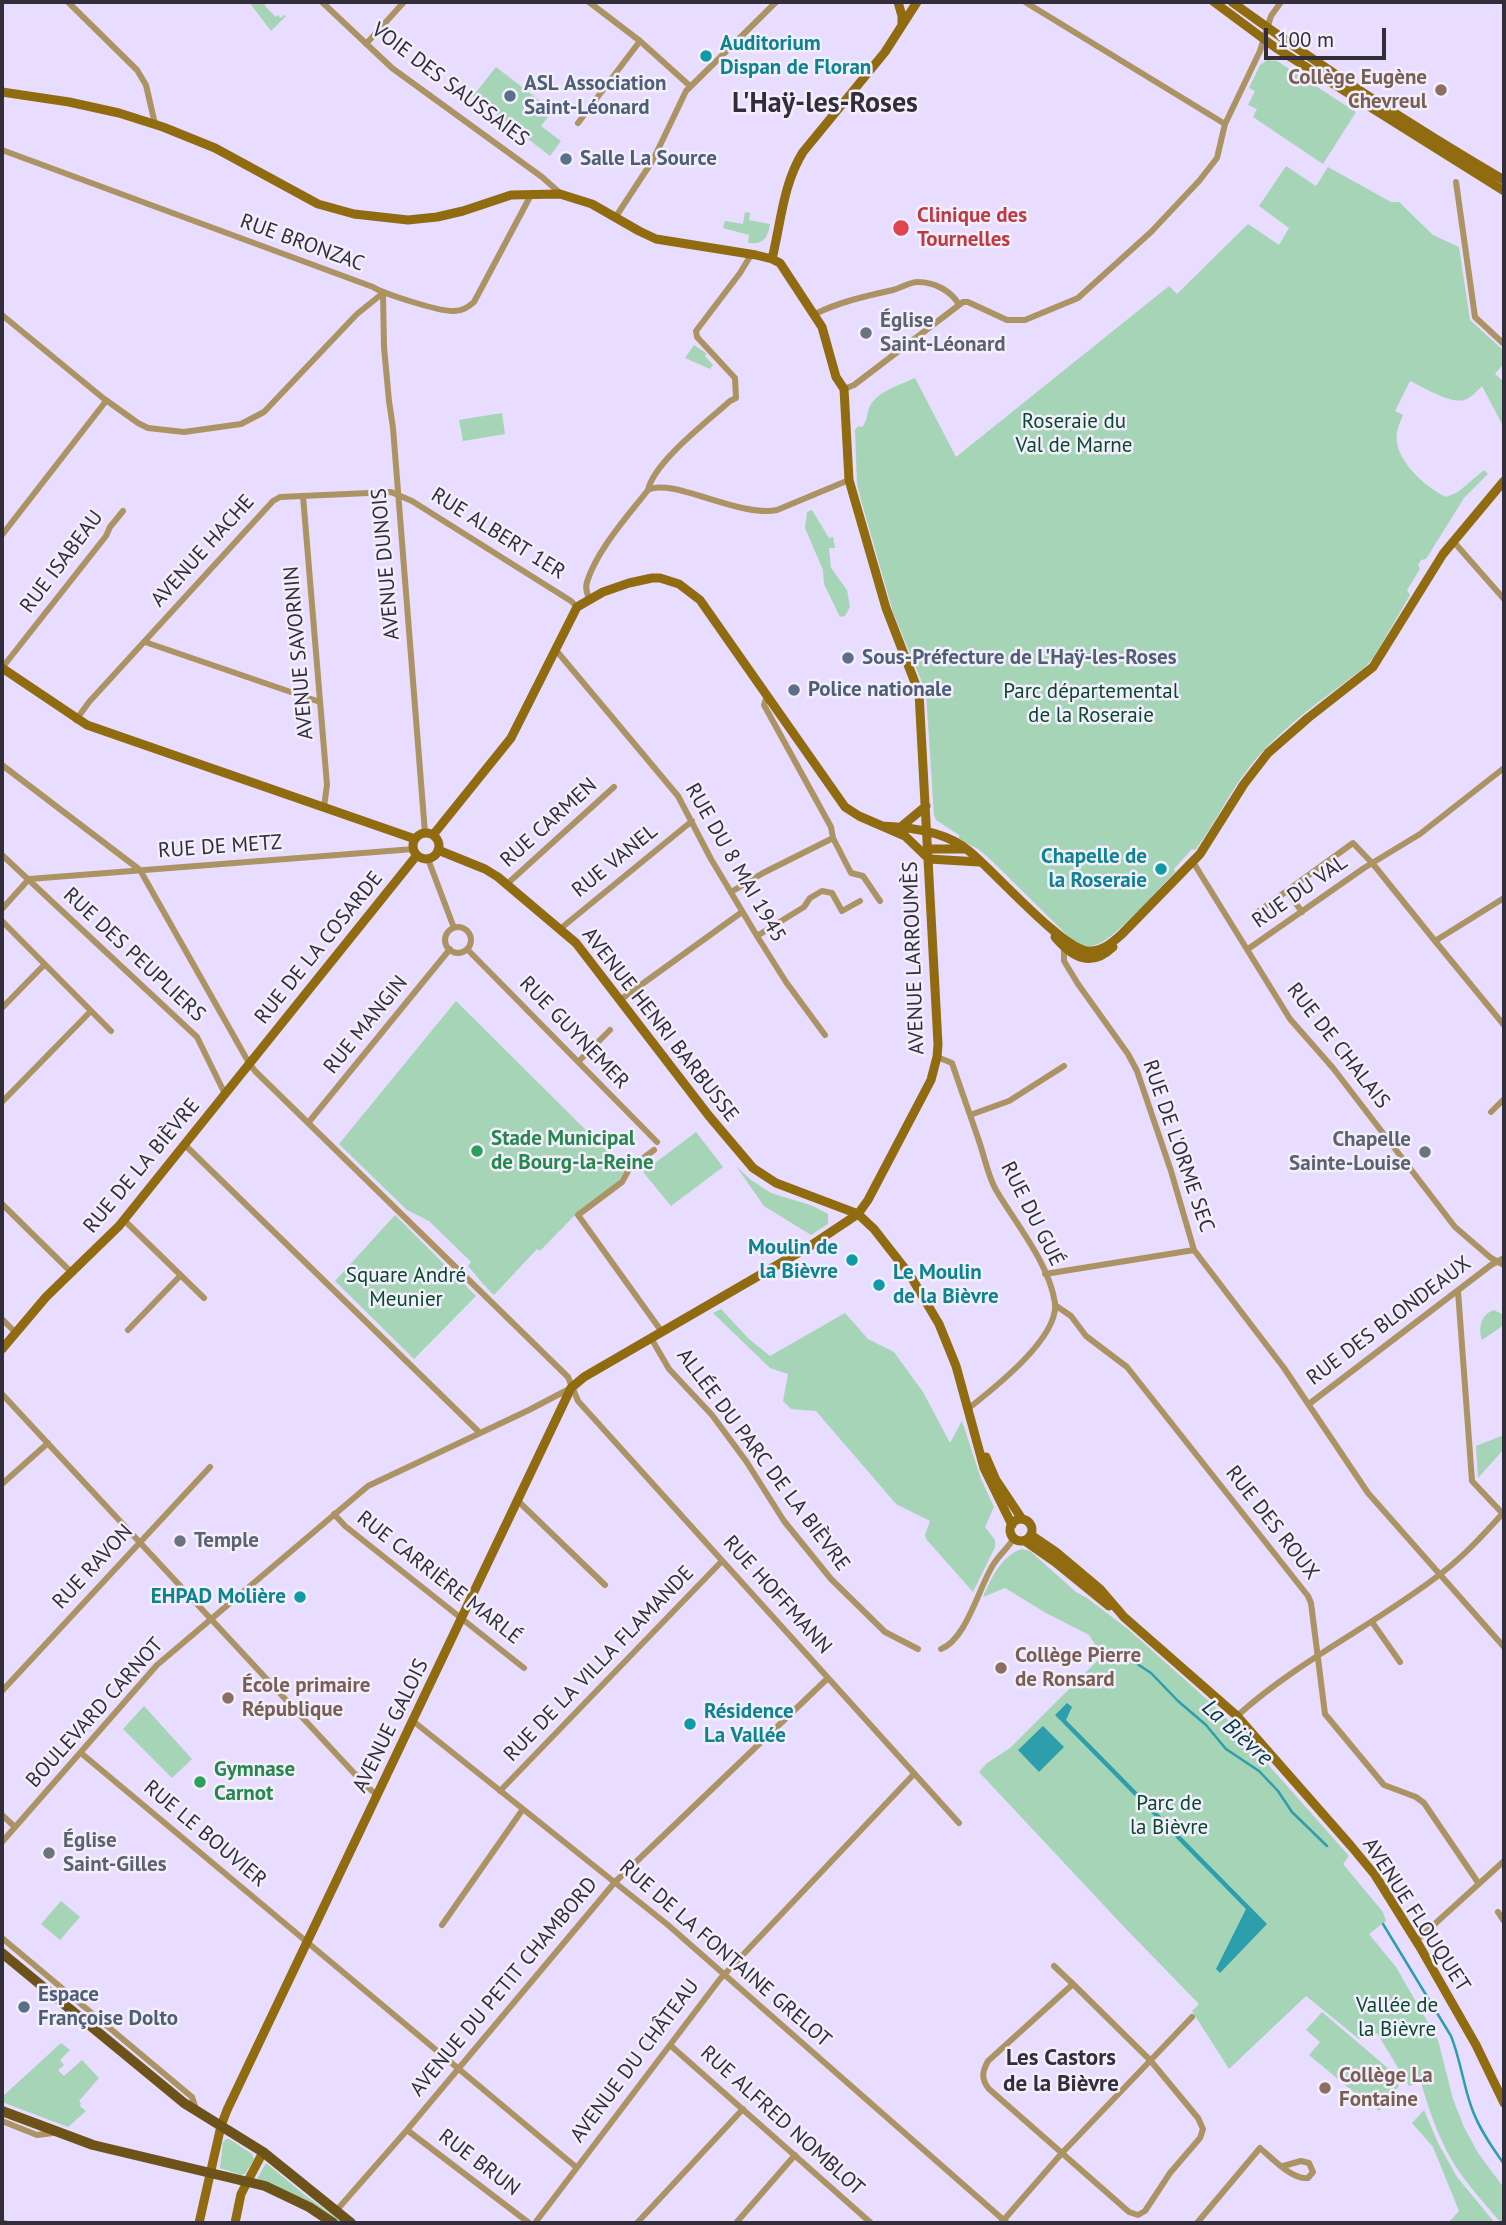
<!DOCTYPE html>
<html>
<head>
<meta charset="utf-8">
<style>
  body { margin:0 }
  #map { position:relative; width:1506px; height:2225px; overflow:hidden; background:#e8ddfe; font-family:"PT Sans",sans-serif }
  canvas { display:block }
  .frame { position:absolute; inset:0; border:4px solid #312d3a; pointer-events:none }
  .scale { position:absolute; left:1264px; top:28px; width:122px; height:32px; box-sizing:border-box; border:4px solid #312d3a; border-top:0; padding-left:9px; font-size:21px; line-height:24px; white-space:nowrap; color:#312d3a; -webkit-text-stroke:5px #f2eefb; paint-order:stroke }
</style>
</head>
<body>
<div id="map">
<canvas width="1506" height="2225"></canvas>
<div class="frame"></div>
<div class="scale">100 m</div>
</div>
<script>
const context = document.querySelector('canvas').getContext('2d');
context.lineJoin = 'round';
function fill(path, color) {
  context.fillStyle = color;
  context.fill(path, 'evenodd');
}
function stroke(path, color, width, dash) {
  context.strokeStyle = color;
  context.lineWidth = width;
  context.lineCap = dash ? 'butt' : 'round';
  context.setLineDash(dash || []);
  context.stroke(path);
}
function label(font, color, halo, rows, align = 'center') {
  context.font = font + ' "PT Sans",sans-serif';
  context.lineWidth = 5;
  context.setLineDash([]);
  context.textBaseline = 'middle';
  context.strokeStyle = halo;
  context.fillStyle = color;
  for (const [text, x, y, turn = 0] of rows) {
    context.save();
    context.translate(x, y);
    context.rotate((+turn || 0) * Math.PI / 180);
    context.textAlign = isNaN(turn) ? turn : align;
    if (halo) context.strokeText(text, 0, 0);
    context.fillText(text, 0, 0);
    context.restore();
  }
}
fill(new Path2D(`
  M249,2h17l-1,4 11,11 2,-2 3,3 3,-3 2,1 -15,15z
  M1267,60l10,1 79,51 -33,52 -70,-47 4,-8 -9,-4 7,-14 -6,-3 11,-23z
  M496,67l48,37 10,-1v11h-4l-9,12 20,15 -11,15 -77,-60z
  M1286,166l30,20 12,-19 63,35h8l34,33 26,12 11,73 34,31v12l-9,11 9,8v46l-22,-42c-5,5 -11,12 -18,14 -14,4 -41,-13 -54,-19l-15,30 8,4c-2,5 -5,11 -6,17 -5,26 28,55 49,65l12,-5 26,-22 4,4 -24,24 -38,61 -5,1 -3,5 2,4 -13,21 3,5 -36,62 -9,10c-40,31 -86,61 -117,102 -20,25 -33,55 -53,81l-3,-1 -18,20 1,3c-15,15 -61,69 -80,73 -9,3 -17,-1 -25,-7l-79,-78 -13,-11 -19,-10v-4l-23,-15 -2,-5 -8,-123 -33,-80 -32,-112 -4,-16 -2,-54 3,-4 4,1c6,-6 4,-13 8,-21 8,-15 30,-21 45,-28l41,79 213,-171 8,8 71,-70 31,21 10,-17 -30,-22z
  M745,212l5,1 -1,7 21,4c-2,14 -7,21 -22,19l1,-8 -26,-7 2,-7 18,3z
  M694,345l12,8 -1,3 8,9 -3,4 -25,-11z
  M502,413l3,21 -42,7 -4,-21z
  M812,510l17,28 4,-1 2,11h-6l2,20 16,22 3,17 -5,9 -5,1 -16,-33 -1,-14 -18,-42 2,-16z
  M456,1001l169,168 -7,13 -42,32 -36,37 -3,-2 -43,46c-10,-9 -17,-19 -26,-29l3,-4 -42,-41 -22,-11 -68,-66z
  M696,1132l27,35 -52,39 -28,-34z
  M736,1166l15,14 20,13 42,13 15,8v10l-17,11 -47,-29z
  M395,1215l81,81 -62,63 -79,-78z
  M721,1309l28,30 21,17 75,-43 23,26 26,13 29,40 27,51 12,-22 19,58 13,28 -9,20 10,13v7l-22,45 -47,-53 -1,-4 5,-14 -34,-17 -80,-93 -25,-2 -8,-8 5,-27 -18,-6 -57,-55z
  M1494,1310l10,5v10l-22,15c-4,-12 -1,-26 12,-30z
  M1504,1435v14l-26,29 -2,-32z
  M1021,1549l9,2 46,41 11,6 42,32 83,74 23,23 114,129 -6,8 40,48 3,9 -17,13 27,33 42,73 15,59 11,28 14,26 26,35v35h-3l-5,-6c-13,-15 -27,-31 -38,-47 -18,-27 -28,-57 -37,-87l-12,3 -32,-53 -18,6 -53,-43 -77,73 -37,-58 7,-7 -73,-75 -147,-157 8,-9 23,-15 92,-92 -13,-21 -43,-22 -41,-25 -22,9c9,-20 17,-39 38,-48z
  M144,1706l48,53 -20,19 -49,-49z
  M61,1901l19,16 -20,23 -19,-16z
  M1322,2012l68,58 9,16 -20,25 -16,-13 -7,7 -5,-4 5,-7 -47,-39 11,-13 -14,-12z
  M61,2043l9,7 -10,10 4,5 -6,5 6,6 18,-16 17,18 -20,23 2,2 -1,3 6,5 -18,16 -66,-25v-5z
  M1424,2110l14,33 19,34 38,46h-47l11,-12 -26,-64 -21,-24z
  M226,2139h3l23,15 2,5 -9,15 -4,1 -21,-7 3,-26z
  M266,2163l40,33 38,27h-5l-35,-24 -47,-20z`), '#a5d4b7');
fill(new Path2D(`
  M1067,1703l5,4 -6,13 201,204 -47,49 -4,-4 30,-60 -191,-194z
  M1043,1726l21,21 -25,25 -21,-22z`), '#2c9eac');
stroke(new Path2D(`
  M1119,1652l32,21 27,28 28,24 20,24 33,22 19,20 14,21 35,34
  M1383,1924l68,112c9,22 12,47 20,70 7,21 20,40 33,58`), '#2c9eac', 2.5);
stroke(new Path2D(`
  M68,2l69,68 9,15 9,39
  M322,2l70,66 150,109 18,16
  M589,2l51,39 50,45
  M1025,2l200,122
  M366,44l38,-42
  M578,123l62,-82
  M2,150l371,137c11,7 68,25 81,24 9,0 14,-4 20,-9l58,-109
  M1456,182l19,135 29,27
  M615,218l38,-58 33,-69 90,-89
  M383,293l1,54 5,54 4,27 32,405
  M815,314c24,-12 51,-18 78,-24 8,-2 16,-8 25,-8 16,0 34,9 41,23
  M2,315l101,83 35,25 10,5 36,4 57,-8 23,-12 93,-98 26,-21
  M844,389l10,-4 109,-83h5l39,18h18l53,-22 73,-66 48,-51 18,-23 8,-34 35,-73 11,-35 10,-14
  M648,490c6,-28 60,-69 82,-89l6,-3 -1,-20 -38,-41 -1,-6 44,-58 11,-18
  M303,496l24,289 -3,22
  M2,535l104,-134
  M1453,541l51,58
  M589,599c-2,-6 -4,-11 -2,-17 10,-32 40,-65 61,-92 23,-13 92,28 129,20l72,-30
  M145,642l175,60
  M555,649l123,147 33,63 46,77 29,46 39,53
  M2,668l104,-132 4,-9 13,-16
  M767,696l-3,9 67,122 2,11 18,35 12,3 17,25
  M76,720l13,-18 184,-201 7,-4 111,-5 21,9 159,100 6,6
  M2,765l138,105 109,193 6,8 313,306 10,24 381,422
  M2,855l195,182 28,57
  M428,859l26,69
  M1193,862l97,157 43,49 122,159 36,31 13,7
  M29,879l385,-30
  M507,884l107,-97
  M1287,891l15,21
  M731,892l32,-19 70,-35
  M2,909l27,-30
  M1255,914l98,-71 20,21 62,77 69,-43
  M2,921l109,110
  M445 940a13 13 0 1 1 26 0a13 13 0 1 1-26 0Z
  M560,929l132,-108
  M757,936l47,-29 6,-9 12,-7 10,2 10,18 18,-10
  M1435,941l69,84
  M1064,948v13l14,23 50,70 9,17 34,100 23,79
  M467,949l190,193
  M1248,949l116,-81 56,-34 84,-66
  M620,1000l122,-88
  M2,1008l42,-43
  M937,1057l15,6c9,27 19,54 28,81 5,15 8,32 16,46 20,34 53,73 59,113 4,35 -62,86 -86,105
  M578,1062l32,-32
  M2,1102l89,-91
  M1491,1112l13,-13
  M970,1115l39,-14 55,-35
  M308,1123l142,-174
  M185,1145l295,288
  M654,1150l-25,19 -7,13 -44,33 84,117
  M2,1204l69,68
  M124,1220l80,78
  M1194,1250l90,118 84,125 136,154
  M1045,1274l149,-24
  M1458,1291l14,190 32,34
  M1055,1305l16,11 15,20 41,31 181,229 3,7 14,111 59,71 32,12 8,6 55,81
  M2,1319l14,14
  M128,1330l52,-54
  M651,1338l18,31 43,46 34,46 38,60 47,58 54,53 33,17
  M2,1394l364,392 11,9
  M1309,1404l182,-139 13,-7
  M2,1484l46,-41
  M517,1500l88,85
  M334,1514l11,12 179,142
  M1372,1622l28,40
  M941,1649c25,-9 38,-62 52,-84 6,-10 15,-17 21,-27
  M2,1691l208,-224
  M1237,1716c63,-57 140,-92 206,-144 22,-17 42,-39 61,-60
  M413,1721l255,204 339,298
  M81,1753l495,414
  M500,1791l222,-230
  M2,1815l13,12
  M2,1842l155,-177 211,-179 161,-76 42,-22
  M1498,1912l6,9
  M442,1925l81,-116
  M2,1938l190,159 4,12
  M1416,1941l88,-80
  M1054,1966l19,18
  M1073,1984l77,76 48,58 5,11 -3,9 -30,35 -25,38 -7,4 -9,-3 -140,-123c-8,-10 -7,-17 -1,-28z
  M670,2045l201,178
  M2,2121l35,14 16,-2
  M407,2130l122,93
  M336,2211l71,-81 208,-248 213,-204
  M2,2223h3
  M535,2223l185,-244 194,-205
  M637,2223l106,-114
  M736,2223l59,-68
  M1001,2223l61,-70 130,-136
  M1197,2223l63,-75c12,10 32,32 48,30l5,-6 -4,-9 -8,-2 -18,5`), '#ac9363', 6);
stroke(new Path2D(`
  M898,2l4,14v9
  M1214,2l62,46 228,143
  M1232,2c88,64 178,123 272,178
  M2,92l67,10 50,11 44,14 52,21 103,56 36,10 54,6 29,-3 26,-6 48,-16 49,-1 32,10 47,27 17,8 100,16 16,4 8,4 42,64 14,50 8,12 5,91 37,128 33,85 19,351 -1,13 -6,23 -63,120 -10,14 -48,32 -226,131 -13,11 -344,722 -6,16 -22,97
  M772,259c9,-37 11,-75 31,-107l82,-100 32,-50
  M2,668l85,57 328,114
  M882,826c28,1 65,6 87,25 23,18 94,99 119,100 14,1 24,-8 33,-16l79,-81 44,-70 24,-31 40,-35 65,-51 70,-113 61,-73
  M902,826l24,-20
  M413 846a13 13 0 1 1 26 0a13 13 0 1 1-26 0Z
  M433,835l78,-97 66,-131 26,-15 26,-9 23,-5h8l19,6 21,16 145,207 14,9 46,20 24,23
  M928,849h37
  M438,850l47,19 13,8 78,66 133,173 44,52 23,15 82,31 16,15 36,46 29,49 17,42 28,102 28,57
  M929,859l50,3
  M1055,937c18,21 36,31 58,10
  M2,1349l44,-52 73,-71 298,-371
  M986,1457l10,23 26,39
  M1010 1530a11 11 0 1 1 22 0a11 11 0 1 1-22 0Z
  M1031,1535l25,17 44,37 24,28 113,99 114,130 24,29 45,72 56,98 28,58
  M1025,1541l30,21 54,44
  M235,2223l6,-29 22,-42`), '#906b10', 9);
stroke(new Path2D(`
  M2,1953l182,150 79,49 88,71
  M2,2111l91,34 172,41 44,21 24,16`), '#6d5319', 10);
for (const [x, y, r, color] of [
  [706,56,7,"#0f9aa8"],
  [1441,90,7,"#8d6e63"],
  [510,96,7,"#5c6f8a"],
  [566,159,7,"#5c6f8a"],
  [901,228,9,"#e0444e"],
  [866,333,7,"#6b7280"],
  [848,658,7,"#5c6f8a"],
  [794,690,7,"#5c6f8a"],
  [1161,869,7,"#0f9aa8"],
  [477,1151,7,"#2e9e5b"],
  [1425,1152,7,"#6b7280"],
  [852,1260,7,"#0f9aa8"],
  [879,1285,7,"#0f9aa8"],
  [180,1541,7,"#6b7280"],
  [300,1597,7,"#0f9aa8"],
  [1001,1668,7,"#8d6e63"],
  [228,1698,7,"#8d6e63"],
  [690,1724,7,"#0f9aa8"],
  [200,1782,7,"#2e9e5b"],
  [49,1853,7,"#6b7280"],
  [24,2007,7,"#5c6f8a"],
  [1325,2088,7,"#8d6e63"]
]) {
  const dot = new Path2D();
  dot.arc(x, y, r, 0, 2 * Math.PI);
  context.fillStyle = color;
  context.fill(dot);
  stroke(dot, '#f2eefb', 2.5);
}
label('bold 21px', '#0d838f', '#f2eefb', [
  ["Auditorium",720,44],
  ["Dispan de Floran",720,68],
  ["Chapelle de",1147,857,"right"],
  ["la Roseraie",1147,881,"right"],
  ["Moulin de",838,1248,"right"],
  ["la Bièvre",838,1272,"right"],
  ["Le Moulin",893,1273],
  ["de la Bièvre",893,1297],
  ["EHPAD Molière",286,1597,"right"],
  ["Résidence",704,1712],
  ["La Vallée",704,1736]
], 'left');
label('bold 21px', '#785e54', '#f2eefb', [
  ["Collège Eugène",1427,78,"right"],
  ["Chevreul",1427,102,"right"],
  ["Collège Pierre",1015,1656],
  ["de Ronsard",1015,1680],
  ["École primaire",242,1686],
  ["République",242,1710],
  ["Collège La",1339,2076],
  ["Fontaine",1339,2100]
], 'left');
label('bold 21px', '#4e5e75', '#f2eefb', [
  ["ASL Association",524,84],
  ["Saint-Léonard",524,108],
  ["Salle La Source",580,159],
  ["Sous-Préfecture de L'Haÿ-les-Roses",862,658],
  ["Police nationale",808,690],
  ["Espace",38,1995],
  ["Françoise Dolto",38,2019]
], 'left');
label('21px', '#312d3a', '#f2eefb', [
  ["VOIE DES SAUSSAIES",450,85,37],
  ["RUE BRONZAC",302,243,20],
  ["RUE ALBERT 1ER",498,534,32],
  ["AVENUE HACHE",203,551,-48],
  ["RUE ISABEAU",62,562,-53],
  ["AVENUE DUNOIS",386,564,-95],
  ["AVENUE SAVORNIN",299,653,-95],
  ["RUE CARMEN",549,823,-42],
  ["RUE DE METZ",220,847,-4],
  ["RUE VANEL",615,861,-39],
  ["RUE DU 8 MAI 1945",735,863,60],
  ["RUE DU VAL",1300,892,-35],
  ["RUE DE LA COSARDE",319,948,-51],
  ["RUE DES PEUPLIERS",134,955,43],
  ["AVENUE LARROUMÈS",914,958,-92],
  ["RUE MANGIN",366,1025,-51],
  ["AVENUE HENRI BARBUSSE",660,1025,52],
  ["RUE GUYNEMER",574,1033,46],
  ["RUE DE CHALAIS",1338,1046,52],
  ["RUE DE L'ORME SEC",1178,1146,71],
  ["RUE DE LA BIÈVRE",142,1166,-50],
  ["RUE DU GUÉ",1032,1214,63],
  ["RUE DES BLONDEAUX",1389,1321,-37],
  ["ALLÉE DU PARC DE LA BIÈVRE",763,1460,53],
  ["RUE DES ROUX",1272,1523,52],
  ["RUE RAVON",93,1567,-47],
  ["RUE CARRIÈRE MARLÉ",439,1578,38],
  ["RUE HOFFMANN",777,1595,48],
  ["RUE DE LA VILLA FLAMANDE",599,1664,-46],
  ["BOULEVARD CARNOT",95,1713,-48],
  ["AVENUE GALOIS",391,1726,-64],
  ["RUE LE BOUVIER",205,1834,40],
  ["AVENUE FLOUQUET",1416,1915,57],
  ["RUE DE LA FONTAINE GRELOT",725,1954,41],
  ["AVENUE DU PETIT CHAMBORD",504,1987,-50],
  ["AVENUE DU CHÂTEAU",635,2061,-53],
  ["RUE ALFRED NOMBLOT",782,2121,42],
  ["RUE BRUN",479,2163,37]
]);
label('bold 21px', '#be3a42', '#f2eefb', [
  ["Clinique des",917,216],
  ["Tournelles",917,240]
], 'left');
label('bold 21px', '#5b616d', '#f2eefb', [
  ["Église",880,321],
  ["Saint-Léonard",880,345],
  ["Chapelle",1411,1140,"right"],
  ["Sainte-Louise",1411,1164,"right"],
  ["Temple",194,1541],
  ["Église",63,1841],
  ["Saint-Gilles",63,1865]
], 'left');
label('21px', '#09482c', '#f2eefb', [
  ["Roseraie du",1074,422],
  ["Val de Marne",1074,446],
  ["Parc départemental",1091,692],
  ["de la Roseraie",1091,716],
  ["Square André",406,1276],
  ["Meunier",406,1300],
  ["Parc de",1169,1804],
  ["la Bièvre",1169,1828],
  ["Vallée de",1397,2006],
  ["la Bièvre",1397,2030]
]);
label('bold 21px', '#27864d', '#f2eefb', [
  ["Stade Municipal",491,1139],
  ["de Bourg-la-Reine",491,1163],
  ["Gymnase",214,1770],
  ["Carnot",214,1794]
], 'left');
label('italic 23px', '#073b41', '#f2eefb', [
  ["La Bièvre",1237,1733,42]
]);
label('bold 23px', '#312d3a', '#f2eefb', [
  ["Les Castors",1061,2058],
  ["de la Bièvre",1061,2084]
]);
label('bold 28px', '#312d3a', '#f2eefb', [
  ["L'Haÿ-les-Roses",825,104]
]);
</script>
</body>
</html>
